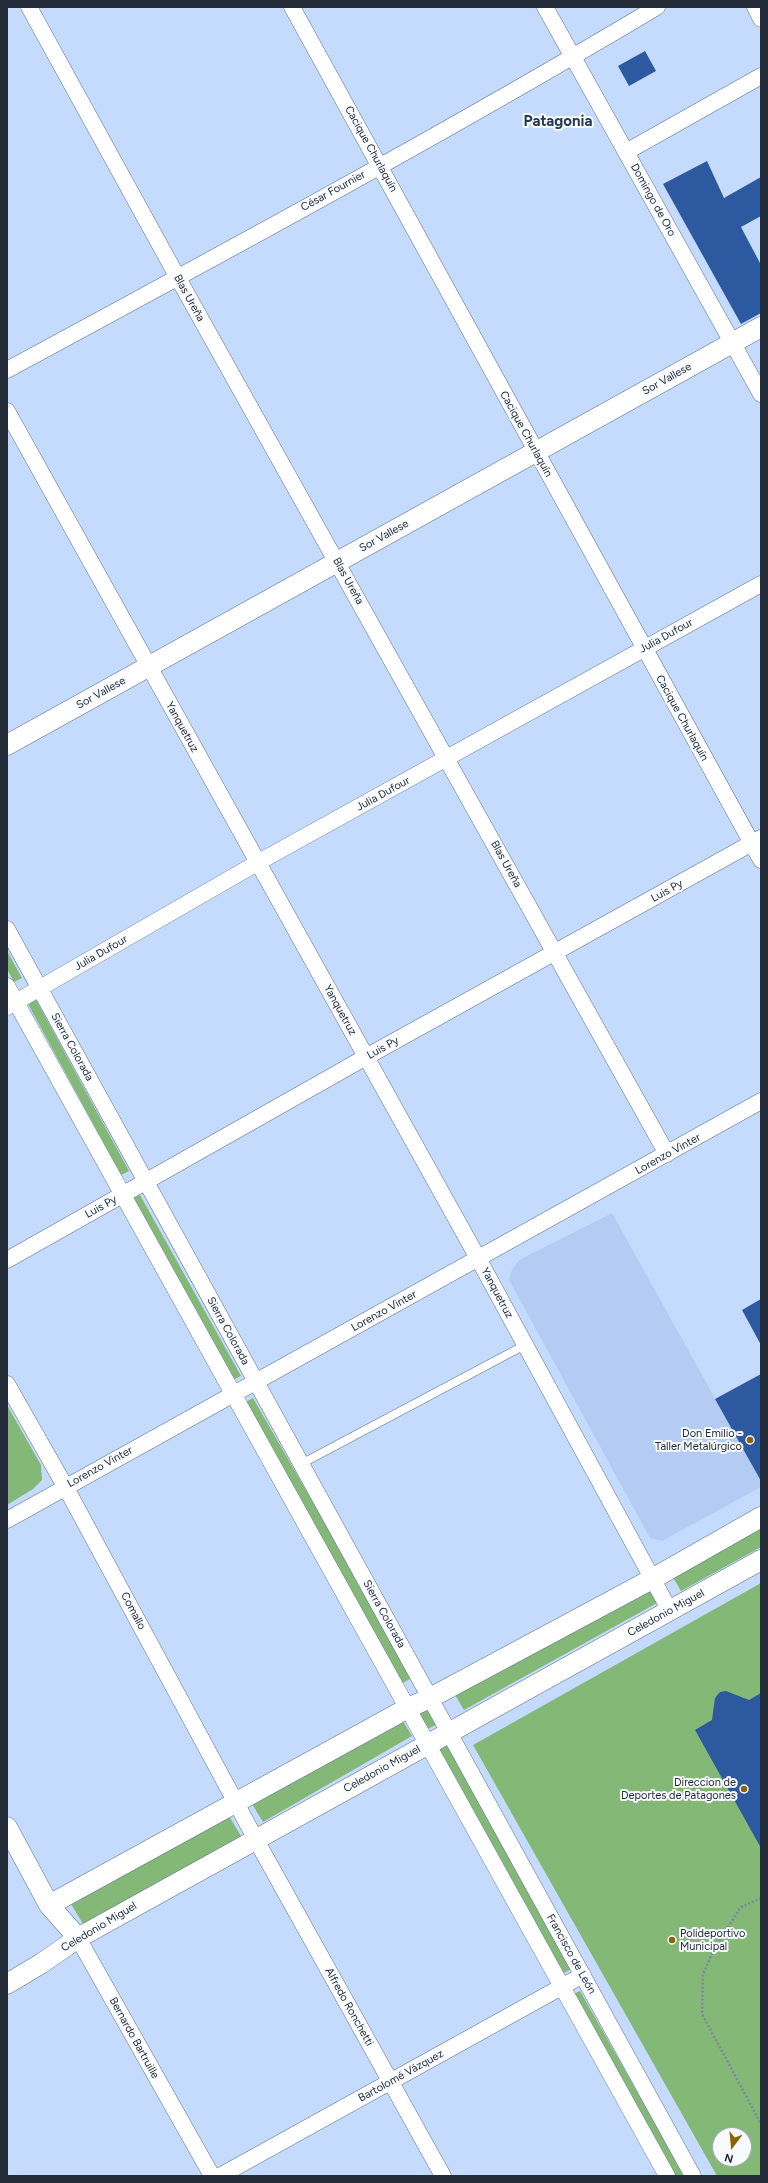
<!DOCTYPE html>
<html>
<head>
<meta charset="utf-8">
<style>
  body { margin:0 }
  #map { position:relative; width:768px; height:2183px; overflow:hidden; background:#c5dbfe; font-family:Figtree,sans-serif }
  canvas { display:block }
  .frame { position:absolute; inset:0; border:8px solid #242c39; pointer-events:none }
  .north { position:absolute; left:712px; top:2127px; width:40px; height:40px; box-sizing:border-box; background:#f8fbfe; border:1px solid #a3a8af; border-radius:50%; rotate:196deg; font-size:11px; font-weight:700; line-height:16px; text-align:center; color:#242c39 }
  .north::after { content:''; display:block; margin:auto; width:14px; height:18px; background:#8c6305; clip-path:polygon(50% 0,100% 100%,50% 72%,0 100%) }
</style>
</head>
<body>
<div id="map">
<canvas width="768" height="2183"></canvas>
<div class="frame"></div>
<div class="north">N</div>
</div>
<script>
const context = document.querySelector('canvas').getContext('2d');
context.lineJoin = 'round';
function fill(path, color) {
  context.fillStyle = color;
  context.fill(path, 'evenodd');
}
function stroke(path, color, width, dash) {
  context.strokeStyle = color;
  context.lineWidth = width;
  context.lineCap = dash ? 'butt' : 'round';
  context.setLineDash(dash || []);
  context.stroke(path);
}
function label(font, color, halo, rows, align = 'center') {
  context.font = font + ' Figtree,sans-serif';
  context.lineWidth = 4;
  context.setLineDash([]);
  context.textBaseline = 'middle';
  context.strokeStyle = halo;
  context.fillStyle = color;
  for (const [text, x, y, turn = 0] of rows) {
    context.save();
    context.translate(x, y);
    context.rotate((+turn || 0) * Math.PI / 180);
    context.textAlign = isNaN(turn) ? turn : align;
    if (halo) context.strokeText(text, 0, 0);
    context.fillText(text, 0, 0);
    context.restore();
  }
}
fill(new Path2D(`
  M612,1213l149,268v6l-99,54 -12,-3 -141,-258 3,-10 7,-10z`), '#b4ccf4');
fill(new Path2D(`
  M7,951l15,27 -8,4 -7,-13z
  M36,1000l93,171 -8,4 -93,-171z
  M140,1195l101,181 -8,4 -101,-181z
  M253,1398l160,279 -10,6 -159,-280z
  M7,1405l34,60 1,15 -9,9 -26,16z
  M761,1523v24l-80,44 -10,-17z
  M761,1583v593h-44l-244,-431zM720,2135h24v24h-24z
  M648,1586l9,17 -193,107 -10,-17z
  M429,1709l7,16 -9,4 -9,-14 2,-3z
  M401,1718l11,18 -149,86 -11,-18z
  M447,1746l124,223 -9,5 -123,-224z
  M229,1816l12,20 -158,88 -12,-20z
  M580,1991l105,185h-12l-102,-181z`), '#84b877');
fill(new Path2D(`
  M645,51l11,20 -27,15 -11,-20z
  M707,161l17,37 37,-21v39l-20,11 20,38v48l-20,11 -78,-140z
  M761,1299v46l-19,-35z
  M761,1374v107l-46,-82z
  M726,1691l23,9 12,-7v155l-66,-118 17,-10 3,-22 5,-6z`), '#2d59a0');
const service = new Path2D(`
  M301,1464l224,-119`);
const minor = new Path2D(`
  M29,7l149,271 489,876
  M292,7l469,853
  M545,7l216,387
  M755,7l6,12
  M626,152l135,-76
  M7,370c218,-118 437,-236 650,-363
  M7,411l472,849 191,351
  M7,929l686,1247
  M7,986l660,1190
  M7,1007l250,-144 504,-279
  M7,1260l359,-203 395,-219
  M7,1384l58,102 190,352 188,338
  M7,1520l754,-419
  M78,1938l134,238
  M220,2176l363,-201`);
const tertiary = new Path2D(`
  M7,745l754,-418
  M7,1827l42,78 29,33
  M49,1905l359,-197 22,-10 222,-119 109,-62
  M7,1984l35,-21 36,-25 683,-378`);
stroke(service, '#5f7291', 9);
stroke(minor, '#5f7291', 17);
stroke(tertiary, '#5f7291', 21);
stroke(new Path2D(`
  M761,1898l-20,9 -26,40 -12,27 -1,40 59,110`), '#7a8aa2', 2.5, [2, 2]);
stroke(service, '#fff', 8);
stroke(minor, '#fff', 16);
stroke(tertiary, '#fff', 20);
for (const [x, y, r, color] of [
  [750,1440,4,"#8c6305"],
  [744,1789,4,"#8c6305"],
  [672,1940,4,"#8c6305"]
]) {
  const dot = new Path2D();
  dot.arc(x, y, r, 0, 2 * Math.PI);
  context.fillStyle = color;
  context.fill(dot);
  stroke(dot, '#f8fbfe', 1.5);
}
label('11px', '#242c39', '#f8fbfe', [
  ["Cacique Churlaquín",371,149,61],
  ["César Fournier",333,191,-29],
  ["Domingo de Oro",653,200,61],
  ["Blas Ureña",189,298,61],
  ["Sor Vallese",667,379,-29],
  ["Cacique Churlaquín",526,434,61],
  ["Sor Vallese",384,536,-29],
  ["Blas Ureña",348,581,61],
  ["Julia Dufour",666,636,-29],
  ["Sor Vallese",101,693,-29],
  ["Cacique Churlaquín",682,718,61],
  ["Yanquetruz",182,727,61],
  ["Julia Dufour",383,794,-29],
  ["Blas Ureña",506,864,61],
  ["Luis Py",667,891,-29],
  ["Julia Dufour",101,953,-30],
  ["Yanquetruz",340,1010,61],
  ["Sierra Colorada",72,1047,61],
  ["Luis Py",383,1048,-29],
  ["Lorenzo Vinter",668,1154,-29],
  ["Luis Py",101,1207,-29],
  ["Yanquetruz",497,1293,62],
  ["Lorenzo Vinter",384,1311,-29],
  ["Sierra Colorada",228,1331,61],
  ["Lorenzo Vinter",100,1467,-29],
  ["Comallo",133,1611,62],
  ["Celedonio Miguel",666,1613,-29],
  ["Sierra Colorada",384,1614,61],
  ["Celedonio Miguel",382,1769,-29],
  ["Celedonio Miguel",99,1927,-31],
  ["Francisco de León",571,1954,61],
  ["Alfredo Ronchetti",349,2007,61],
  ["Bernardo Bartruille",134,2038,61],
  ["Bartolomé Vázquez",401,2076,-29]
]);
label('11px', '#242c39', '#f8fbfe', [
  ["Don Emilio -",742,1434],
  ["Taller Metalúrgico",742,1447],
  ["Direccion de",736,1783],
  ["Deportes de Patagones",736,1796],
  ["Polideportivo",680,1934,"left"],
  ["Municipal",680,1947,"left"]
], 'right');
label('bold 15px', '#283955', '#f8fbfe', [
  ["Patagonia",558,122]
]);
</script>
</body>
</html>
